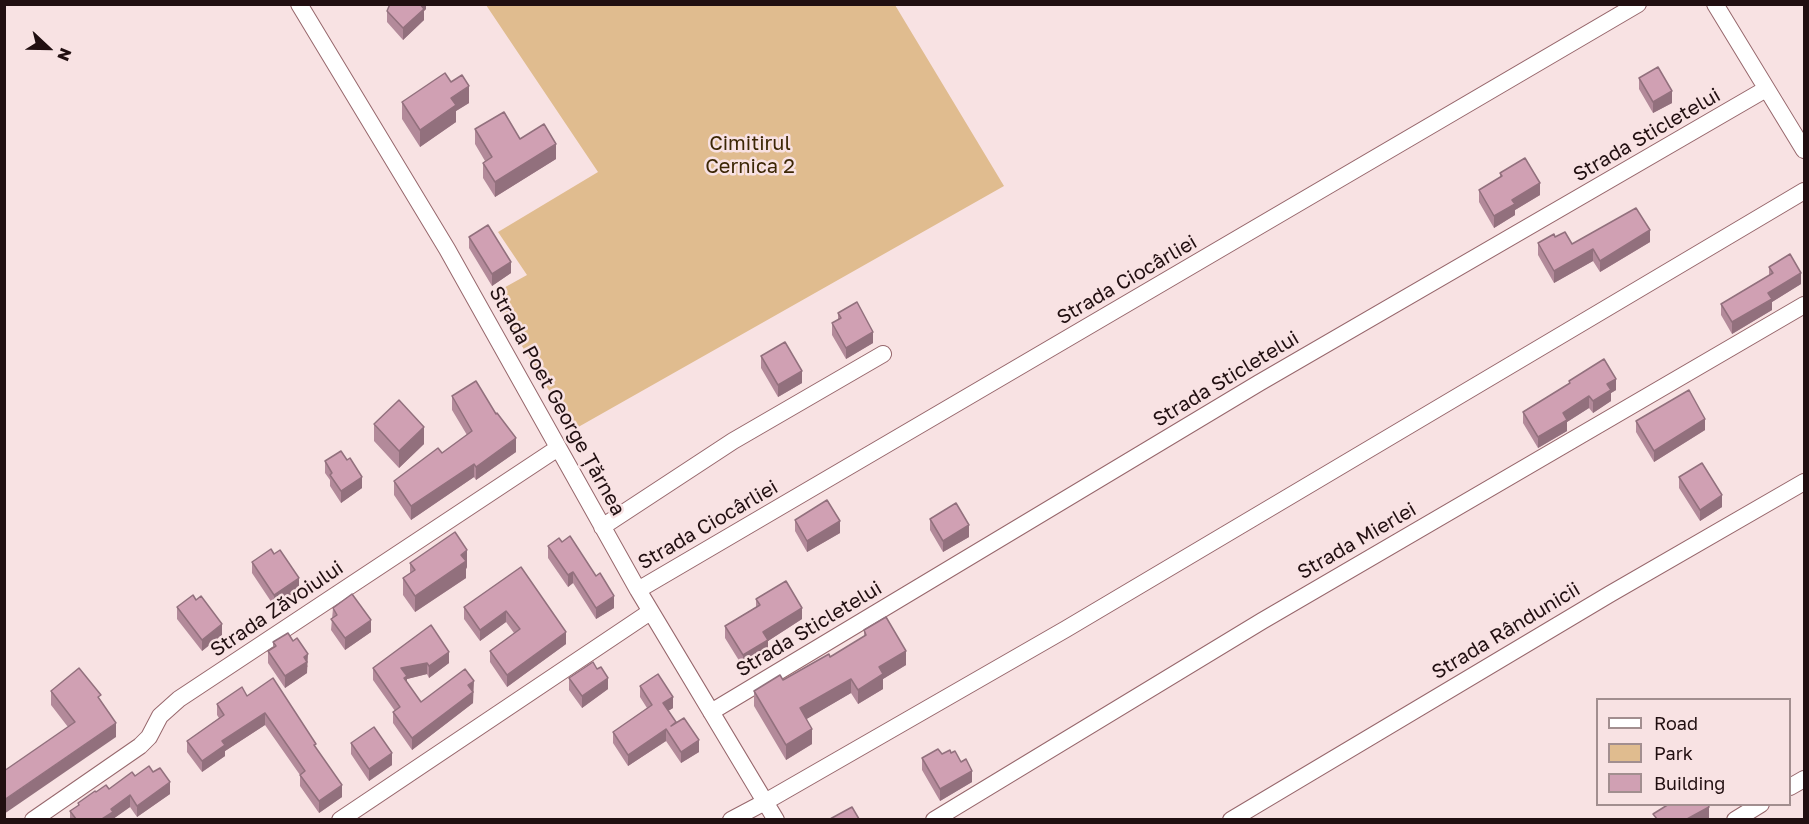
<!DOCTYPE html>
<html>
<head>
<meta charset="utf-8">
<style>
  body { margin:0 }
  #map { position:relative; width:1809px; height:824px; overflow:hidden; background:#f8e2e3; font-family:"Golos Text",sans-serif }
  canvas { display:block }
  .frame { position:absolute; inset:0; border:6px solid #210f11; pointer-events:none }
  .legend { position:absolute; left:1596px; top:698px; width:195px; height:108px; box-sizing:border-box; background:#f8e2e3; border:2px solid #a28e8f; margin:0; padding:8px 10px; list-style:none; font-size:18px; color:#210f11 }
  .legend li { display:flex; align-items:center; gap:12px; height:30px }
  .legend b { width:30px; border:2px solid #a28e8f }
  .north { position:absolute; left:18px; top:18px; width:60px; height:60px; -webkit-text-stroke:4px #f8e2e3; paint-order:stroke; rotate:112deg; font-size:16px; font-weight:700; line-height:24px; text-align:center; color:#210f11 }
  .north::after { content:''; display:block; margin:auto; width:21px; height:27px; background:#210f11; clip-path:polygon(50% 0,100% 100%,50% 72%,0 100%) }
</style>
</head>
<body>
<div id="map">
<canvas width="1809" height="824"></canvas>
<div class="frame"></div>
<ul class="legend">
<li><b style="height:8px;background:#fff"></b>Road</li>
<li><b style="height:16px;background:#e0bc8f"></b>Park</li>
<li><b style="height:16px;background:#d0a0b3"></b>Building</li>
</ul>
<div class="north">N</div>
</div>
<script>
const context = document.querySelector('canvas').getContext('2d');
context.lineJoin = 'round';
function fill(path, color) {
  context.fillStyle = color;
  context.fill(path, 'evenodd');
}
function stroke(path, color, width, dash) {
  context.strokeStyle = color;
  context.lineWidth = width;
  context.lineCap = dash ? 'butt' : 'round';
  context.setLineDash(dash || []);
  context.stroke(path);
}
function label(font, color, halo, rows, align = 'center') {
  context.font = font + ' "Golos Text",sans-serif';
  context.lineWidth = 5;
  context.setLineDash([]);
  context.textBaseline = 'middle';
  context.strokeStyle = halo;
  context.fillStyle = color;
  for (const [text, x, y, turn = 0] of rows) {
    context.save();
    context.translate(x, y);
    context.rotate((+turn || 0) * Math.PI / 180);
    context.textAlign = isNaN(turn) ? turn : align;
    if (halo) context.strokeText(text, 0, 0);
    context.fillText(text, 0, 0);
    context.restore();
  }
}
fill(new Path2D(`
  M486,5h409l109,181 -431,244 -82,-135 36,-20 -29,-43 100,-60z`), '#e0bc8f');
const minor = new Path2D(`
  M299,4l148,245 191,341 138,230
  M1715,4l89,146
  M602,527l131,-86 150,-87
  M638,590l1000,-586
  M711,712l548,-329 507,-294
  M1790,787l14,-8
  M33,820l107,-74 9,-9 11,-21 19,-17 379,-251
  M340,820l310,-208
  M731,820l34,-18 301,-173 738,-438
  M934,820l328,-199 542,-316
  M1231,820l379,-226 194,-112
  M1735,820l26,-16`);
stroke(minor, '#97676c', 18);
stroke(minor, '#fff', 16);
fill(new Path2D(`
  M426,4v5l-2,2v9l-21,20 -16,-18v-11z
  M1639,78l33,25 -19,10 -14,-24z
  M451,82l18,21 -13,8v11l-36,25 -18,-28v-17z
  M475,129l45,10 36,20 -61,38 -12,-19v-15l2,-2 -10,-17z
  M1500,173l40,22 -25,15v5l-21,13 -15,-26v-12l21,-13z
  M469,237l42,36 -19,13 -23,-38z
  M1555,237l17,7 78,-2 -50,30 -7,-11 -39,22 -16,-28v-12z
  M1769,267l32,17 -29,18v8l-40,24 -11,-19v-11l48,-29z
  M838,313l35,30 -27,16 -14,-24v-12l6,-3z
  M761,356l41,27 -24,14 -17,-29z
  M1569,381l47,9 -5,3v8l-18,12 -4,-5 -22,14v9l-29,17 -15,-25v-11l46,-28z
  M452,396l64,56 -40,28 -2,-3 -63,43 -17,-25v-14l48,-28 25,-18 -15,-25z
  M1636,421l69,9 -51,32 -18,-30z
  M374,424l50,20 -25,24 -25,-27z
  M347,460l15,28 -21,15 -11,-17v-6l-5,-7v-12z
  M1679,477l43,30 -22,14 -21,-33z
  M930,519l39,18 -26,15 -13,-22z
  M795,520l45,13 -33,19 -12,-21z
  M548,546l66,62 -18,11 -23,-36 -5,4 -20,-29z
  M252,562l47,27 -25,17 -22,-33z
  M410,563l57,4 -1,2v9l-51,34 -12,-17v-17l7,-5z
  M521,567l45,77 -59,43 -17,-25v-11l24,-18 -8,-11 -26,19 -16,-22v-12z
  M756,599l46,20 -34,22v10l-25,16 -18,-29v-12l31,-19z
  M177,607l45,28 -20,16 -25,-32z
  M333,608l38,24 -26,18 -14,-20z
  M431,625l18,38 -20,15 -2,-4 -20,5v3l14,20 53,-10 -1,1v10l-61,47 -19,-27v-11l2,-1 -22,-31v-12z
  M864,630l42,35 -23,14v10l-25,15 -7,-11 -45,26 6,25 -26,16 -32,-54v-15l29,-11 47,-23 34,-21z
  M273,642l35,24 -1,1v6l-22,15 -17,-25v-12l5,-3z
  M569,678l39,11 -26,19 -13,-18z
  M640,686l33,22 -5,3 8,12 23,29 -18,11 -15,-22 -38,25 -15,-23v-11l34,-24 -7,-11z
  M51,691l50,10 15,36 -48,-10 -17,-22z
  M247,696l69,52 26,49 -23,16 -19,-27v-11l-35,-50 -40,26v5l-23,16 -15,-20v-11l32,-23 -2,-3v-11z
  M351,743l41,22 -23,16 -18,-27z
  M951,753l10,9 11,20 -32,19 -18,-31v-12z
  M135,776l35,18 -33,23 -7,-10 -17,12h-43v-8l8,-5v-3l18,-11 13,-3z`), '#b38a9a');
fill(new Path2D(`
  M420,4h6v5l-2,2v9l-21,20v-12z
  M469,86v17l-13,8v11l-36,25v-17l31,-32z
  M1672,91v12l-19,10v-11z
  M556,144v15l-61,38v-15z
  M1540,183v12l-25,15v5l-21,13v-12l18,-16z
  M1650,230v12l-50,30v-11z
  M1593,249v12l-39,22v-12z
  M511,262v11l-19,13v-12z
  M1801,273v11l-29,18v8l-40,24v-12l36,-29z
  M873,332v11l-27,16v-11z
  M802,371v12l-24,14v-12z
  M1616,379v11l-5,3v8l-18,12v-12l14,-17z
  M1589,396v12l-22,14v9l-29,17v-11l25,-24z
  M1705,419v11l-51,32v-11z
  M424,427v17l-25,24v-17z
  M516,438v14l-40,28v-13z
  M474,464v13l-63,43v-14z
  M362,477v11l-21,15v-12z
  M1722,495v12l-22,14v-11z
  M840,521v12l-33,19v-11z
  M969,525v12l-26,15v-11z
  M467,550v17l-1,2v9l-51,34v-16l46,-41z
  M573,572v11l-5,4v-12z
  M299,578v11l-25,17v-11z
  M614,596v12l-18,11v-11z
  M802,608v11l-34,22v10l-25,16v-12l20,-23z
  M506,611v11l-26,19v-11z
  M371,620v12l-26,18v-12z
  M222,624v11l-20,16v-11z
  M566,632v12l-59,43v-12z
  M906,651v14l-23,14v10l-25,15v-14l21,-23z
  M449,652v11l-20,15v-12z
  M308,654l-1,19 -22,15v-12l19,-19z
  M427,663v11l-20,5v9l-6,-20z
  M608,678v11l-26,19v-12z
  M851,679v14l-51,30v-15z
  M474,681l-1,22 -61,47v-12l56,-53z
  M673,697v11l-10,6v-11z
  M265,713v12l-40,26v5l-23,16v-11l20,-20z
  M116,723v14l-112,77v-14z
  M666,729v12l-38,25v-11z
  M812,729v15l-26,16v-15z
  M699,740v12l-18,11v-11z
  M392,753v12l-23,16v-12z
  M972,771v11l-32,19v-12z
  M170,782v12l-33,23v-11z
  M342,785v12l-23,16v-12z
  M130,795v12l-17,12h-11l9,-10z
  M1709,807v11l-2,1h-20z`), '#92707d');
const building = new Path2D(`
  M390,4h30l4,5 -21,19 -16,-17z
  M1658,67l14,24 -19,11 -14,-24z
  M445,73l6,9 11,-7 7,11 -18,12 5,7 -36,25 -18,-28z
  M504,112l16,27 24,-15 12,20 -61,38 -12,-19 9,-6 -17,-28z
  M1525,158l15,25 -28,17 3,4 -21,12 -15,-26 23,-14 -2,-3z
  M1636,208l14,22 -50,31 -7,-12 -39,22 -16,-28 16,-9 1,3 10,-5 7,12z
  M488,225l23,37 -19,12 -23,-37z
  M1790,254l11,19 -33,20 4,6 -40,23 -11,-18 52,-31 -4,-6z
  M857,302l16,30 -27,16 -14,-25 9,-5 -3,-5z
  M785,342l17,29 -24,14 -17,-29z
  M1604,359l12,20 -9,5 4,6 -18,11 -4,-5 -26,17 4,7 -29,17 -15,-25 47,-29 -1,-2z
  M476,381l20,33 1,-1 19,25 -40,29 -2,-3 -63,42 -17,-25 44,-33 4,5 30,-22 -20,-35z
  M1689,390l16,29 -51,32 -18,-30z
  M399,400l25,27 -25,24 -25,-27z
  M341,451l6,9 3,-2 12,19 -21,14 -11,-16 2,-2 -7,-12z
  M1702,463l20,32 -22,15 -21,-33z
  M827,500l13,21 -33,20 -12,-21z
  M956,503l13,22 -26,16 -13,-22z
  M455,532l12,18 -6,5 5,6 -51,35 -12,-18 12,-8 -5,-7z
  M570,536l26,40 4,-3 14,23 -18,12 -23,-36 -5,3 -20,-29 11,-8 3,4z
  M271,549l3,5 6,-4 19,28 -25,17 -22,-33z
  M521,567l45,65 -59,43 -17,-24 30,-22 -14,-18 -26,19 -16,-23z
  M786,581l16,27 -39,24 5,8 -25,15 -18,-29 35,-21 -4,-6z
  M352,594l19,26 -26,18 -14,-19 6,-4 -4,-7z
  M193,595l3,5 5,-4 21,28 -20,16 -25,-33z
  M886,617l20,34 -27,16 4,7 -25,16 -7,-11 -51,29 12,21 -26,16 -32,-54 26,-16 3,5 46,-26 1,3 36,-22 -2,-5z
  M431,625l18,27 -20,14 -2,-3 -26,5 6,8 -3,2 17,24 44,-33 9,12 -6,4 5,7 -61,46 -19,-26 7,-5 -27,-39z
  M288,633l5,8 4,-3 11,16 -4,3 3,5 -22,14 -17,-25 8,-5 -3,-4z
  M593,662l4,7 4,-2 7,11 -26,18 -13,-18z
  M79,668l22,27 -3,2 18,26 -112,77v-29l71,-49 -24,-31z
  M658,674l15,23 -10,6 13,19 -5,4 13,-8 15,22 -18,12 -15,-23 -38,26 -15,-23 39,-27 -12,-19z
  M273,678l43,66 -2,1 28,40 -23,16 -19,-26 5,-4 -40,-58 -43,28 3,4 -23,16 -15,-20 37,-26 -7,-11 25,-17 5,9z
  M374,727l18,26 -23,16 -18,-26z
  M938,749l4,5 8,-4 1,3 4,-2 6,11 5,-3 6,12 -32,18 -18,-31z
  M149,766l4,6 7,-4 10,14 -33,24 -7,-11 -19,14 2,3 -11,7h-26l-6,-8 9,-6 -1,-2 17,-12 1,1 10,-7 3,4 23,-17 3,4z
  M1669,804h39l1,3 -22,12h-30l-4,-5z
  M852,807l7,12h-29z`);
fill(building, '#d0a0b3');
stroke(building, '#92707d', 1.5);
label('20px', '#210f11', '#f8e2e3', [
  ["Strada Sticletelui",1647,135,-30],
  ["Strada Ciocârliei",1127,280,-30],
  ["Strada Sticletelui",1226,379,-31],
  ["Strada Poet George Țărnea",557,401,61],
  ["Strada Ciocârliei",708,525,-30],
  ["Strada Mierlei",1357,541,-30],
  ["Strada Zăvoiului",277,609,-34],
  ["Strada Sticletelui",809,629,-31],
  ["Strada Rândunicii",1506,631,-31]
]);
label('20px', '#3c2705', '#f8e2e3', [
  ["Cimitirul",750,144],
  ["Cernica 2",750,167]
]);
</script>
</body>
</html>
